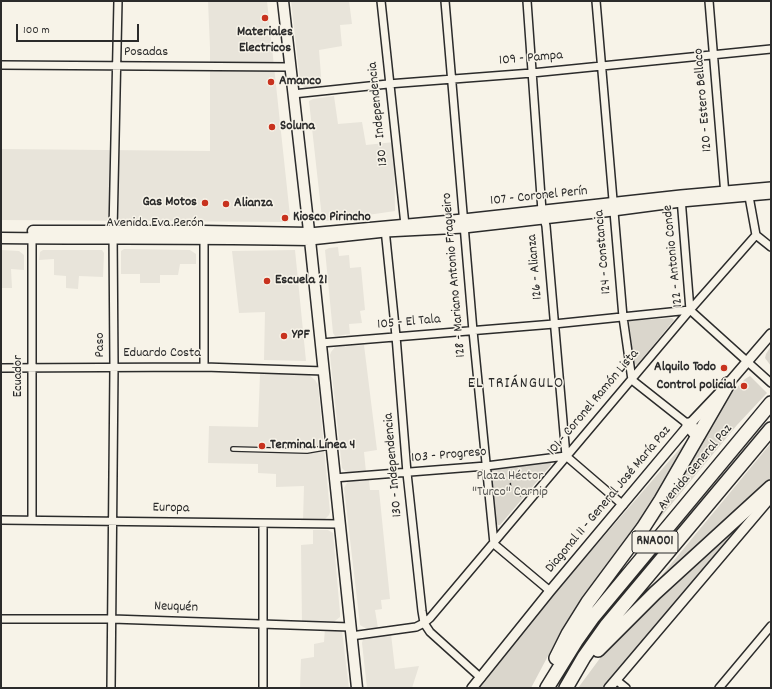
<!DOCTYPE html>
<html>
<head>
<meta charset="utf-8">
<style>
  body { margin:0 }
  #map { position:relative; width:772px; height:689px; overflow:hidden; background:#f7f3e8; font-family:Dekko,sans-serif }
  canvas { display:block }
  .frame { position:absolute; inset:0; border:2px solid #2b2b2b; pointer-events:none }
  .scale { position:absolute; left:16px; top:24px; width:123px; height:18px; box-sizing:border-box; border:2px solid #2b2b2b; border-top:0; padding-left:5px; font-size:12px; line-height:14px; white-space:nowrap; color:#2b2b2b; -webkit-text-stroke:3px #f7f3e8; paint-order:stroke }
</style>
</head>
<body>
<div id="map">
<canvas width="772" height="689"></canvas>
<div class="frame"></div>
<div class="scale">100 m</div>
</div>
<script>
const context = document.querySelector('canvas').getContext('2d');
context.lineJoin = 'round';
function fill(path, color) {
  context.fillStyle = color;
  context.fill(path, 'evenodd');
}
function stroke(path, color, width, dash) {
  context.strokeStyle = color;
  context.lineWidth = width;
  context.lineCap = dash ? 'butt' : 'round';
  context.setLineDash(dash || []);
  context.stroke(path);
}
function label(font, color, halo, rows, align = 'center') {
  context.font = font + ' Dekko,sans-serif';
  context.lineWidth = 3;
  context.setLineDash([]);
  context.textBaseline = 'middle';
  context.strokeStyle = halo;
  context.fillStyle = color;
  for (const [text, x, y, turn = 0] of rows) {
    context.save();
    context.translate(x, y);
    context.rotate((+turn || 0) * Math.PI / 180);
    context.textAlign = isNaN(turn) ? turn : align;
    if (halo) context.strokeText(text, 0, 0);
    context.fillText(text, 0, 0);
    context.restore();
  }
}
fill(new Path2D(`
  M208,1h59l23,215 -5,6 -284,-2v-71l209,2v-103z
  M291,1h58l3,23 -12,1 2,21 -23,4 3,38 -15,1 -5,-4 -2,-4z
  M334,96l4,28 24,-2 4,23 28,-3 1,69 -68,10 -5,-3 -13,-117 4,-2z
  M338,247l1,9 10,-1 1,13 11,-1 4,43 -5,1 2,12 -13,1 1,10 -15,2 -2,-3 -8,-83 4,-2z
  M124,249l66,1 6,4v10h-16l-2,11h-18v8h-20v-9h-19v-23z
  M1,250l18,1 5,4v15l-13,-1 1,19h-11z
  M43,250h59l2,3 -1,24 -24,-1 -1,13 -12,-1v-12l-12,-1v-16l-15,1 1,-8z
  M295,250l11,111 -42,-1 1,-48 -26,1 -7,-62z
  M364,345l13,105 -13,2 2,20 -14,2 -5,-1 -5,-5 -12,-113 1,-3 4,-5z
  M260,374h48l7,6 3,5 12,127 -1,3 -5,5 -21,1 1,-35 -28,1v-13l-18,-1v-9l-50,-1 1,-37 49,1z
  M369,480l1,10h9l11,109 -9,1 1,9 -7,1 3,18 -11,1 -7,-4 -16,-137 4,-7z
  M313,530h15l5,3 7,80v4l-9,7h-29l-1,-79 12,-1z
  M325,628l15,1 2,2 7,57h-49l1,-29 13,-2v-13l10,-2z
  M391,634l4,35 24,-3 -7,22h-45l-5,-45 1,-4 2,-2z`), '#e8e4da');
fill(new Path2D(`
  M672,318l2,2 -37,45 -3,-1 -5,-43z
  M771,346v20l-6,-8 1,-4z
  M750,376l17,17 -30,32 -97,117 85,-142 20,-21z
  M689,438l1,2 -28,50 -104,147 -27,51h-56l66,-79z
  M771,443v39l-129,117z
  M548,460l3,1v4l-51,60h-2l-2,-2 -6,-53z
  M750,514l-147,174h-25l34,-46z`), '#dad6cc');
const service = new Path2D(`
  M233,449l74,2 23,-4`);
const minor = new Path2D(`
  M381,1l24,224
  M445,1l28,330 21,213 56,47
  M527,1l15,210 4,15 20,230 57,49
  M596,1l27,316 9,63 57,45
  M709,1l16,194
  M1,65l289,2
  M293,94l95,-10 144,-11 239,-24
  M748,191l8,44 15,12
  M681,198l9,112 81,73
  M385,229l11,107 11,137 15,138 2,12 6,9 51,46
  M32,235v285
  M204,235v132
  M321,343l233,-19 136,-14
  M1,368l203,-1 120,4
  M334,478l152,-12 80,-10
  M1,520l339,4
  M1,619h111l238,8
  M351,636l65,-9 8,-4 6,-5 260,-308 66,-75
  M616,680l10,8
  M111,688l3,-321 -1,-136 5,-230
  M263,688v-164
  M719,688l52,-62`);
const tertiary = new Path2D(`
  M309,233l154,-14 218,-24 90,-8
  M310,240l75,-8 79,-4 149,-17 68,-9 90,-8
  M472,688l78,-97 139,-166 39,-41 43,-50
  M609,688l162,-191`);
const secondary = new Path2D(`
  M283,1l27,239 47,448
  M33,231h170l106,2
  M1,238c103,1 206,0 309,2`);
const motorway = new Path2D(`
  M689,425l9,11
  M598,650l57,-57 116,-106
  M556,658l12,-24 20,-32 55,-74 18,-28 67,-116
  M547,688l29,-47 17,-24 178,-214
  M566,688l18,-31 22,-31 165,-197`);
stroke(service, '#2b2b2b', 6);
stroke(minor, '#2b2b2b', 10);
stroke(tertiary, '#2b2b2b', 12);
stroke(secondary, '#2b2b2b', 13);
stroke(motorway, '#2b2b2b', 16);
stroke(new Path2D(`
  M509,471l2,18
  M496,489h15l11,8`), '#2b2b2b', 1.5, [3, 3]);
stroke(service, '#f7f3e8', 3.5);
stroke(minor, '#f7f3e8', 7);
stroke(tertiary, '#f7f3e8', 9);
stroke(secondary, '#f7f3e8', 10);
stroke(motorway, '#f7f3e8', 13);
for (const [x, y, r, color] of [
  [265,18,4,"#c8321e"],
  [271,82,4,"#c8321e"],
  [272,127,4,"#c8321e"],
  [205,203,4,"#c8321e"],
  [226,204,4,"#c8321e"],
  [285,218,4,"#c8321e"],
  [267,281,4,"#c8321e"],
  [284,336,4,"#c8321e"],
  [724,368,4,"#c8321e"],
  [744,386,4,"#c8321e"],
  [262,446,4,"#c8321e"]
]) {
  const dot = new Path2D();
  dot.arc(x, y, r, 0, 2 * Math.PI);
  context.fillStyle = color;
  context.fill(dot);
  stroke(dot, '#f7f3e8', 1.5);
}
for (const [x, y, w] of [
  [655,542,46]
]) {
  const box = new Path2D();
  box.roundRect(x - w / 2, y - 11, w, 22, 3);
  context.fillStyle = '#f7f3e8';
  context.fill(box);
  stroke(box, '#2b2b2b', 1);
}
label('bold 13px', '#2b2b2b', null, [
  ["RNA001",655,542]
]);
label('bold 14px', '#2b2b2b', '#f7f3e8', [
  ["Materiales",265,33,"center"],
  ["Electricos",265,49,"center"],
  ["Amanco",279,82],
  ["Soluna",280,127],
  ["Gas Motos",197,203,"right"],
  ["Alianza",234,204],
  ["Kiosco Pirincho",293,218],
  ["Escuela 21",275,281],
  ["YPF",292,336],
  ["Alquilo Todo",716,368,"right"],
  ["Control policial",736,386,"right"],
  ["Terminal Línea 4",270,446]
], 'left');
label('14px', '#2b2b2b', '#f7f3e8', [
  ["Posadas",146,53],
  ["109 - Pampa",531,59,-5],
  ["120 - Estero Bellaco",704,100,-95],
  ["130 - Independencia",379,114,-96],
  ["107 - Coronel Perín",539,197,-6],
  ["Avenida Eva Perón",155,224],
  ["124 - Constancia",604,252,-95],
  ["122 - Antonio Conde",674,256,-96],
  ["126 - Alianza",536,267,-95],
  ["128 - Mariano Antonio Fragueiro",455,275,-95],
  ["105 - El Tala",409,323,-5],
  ["Paso",101,345,-90],
  ["Eduardo Costa",162,354],
  ["Ecuador",19,376,-90],
  ["101 - Coronel Ramón Lista",594,403,-50],
  ["103 - Progreso",449,456,-5],
  ["130 - Independencia",394,465,-95],
  ["Avenida General Paz",696,468,-50],
  ["Diagonal 11 - General José María Paz",609,500,-50],
  ["Europa",171,509,1],
  ["Neuquén",176,608,2]
]);
label('14px', '#575653', '#f7f3e8', [
  ["Plaza Héctor",510,477],
  ["\"Turco\" Carnip",510,493]
]);
context.letterSpacing = '1px';
label('16px', '#2b2b2b', '#f7f3e8', [
  ["EL TRIÁNGULO",516,385]
]);
context.letterSpacing = '0px';
</script>
</body>
</html>
